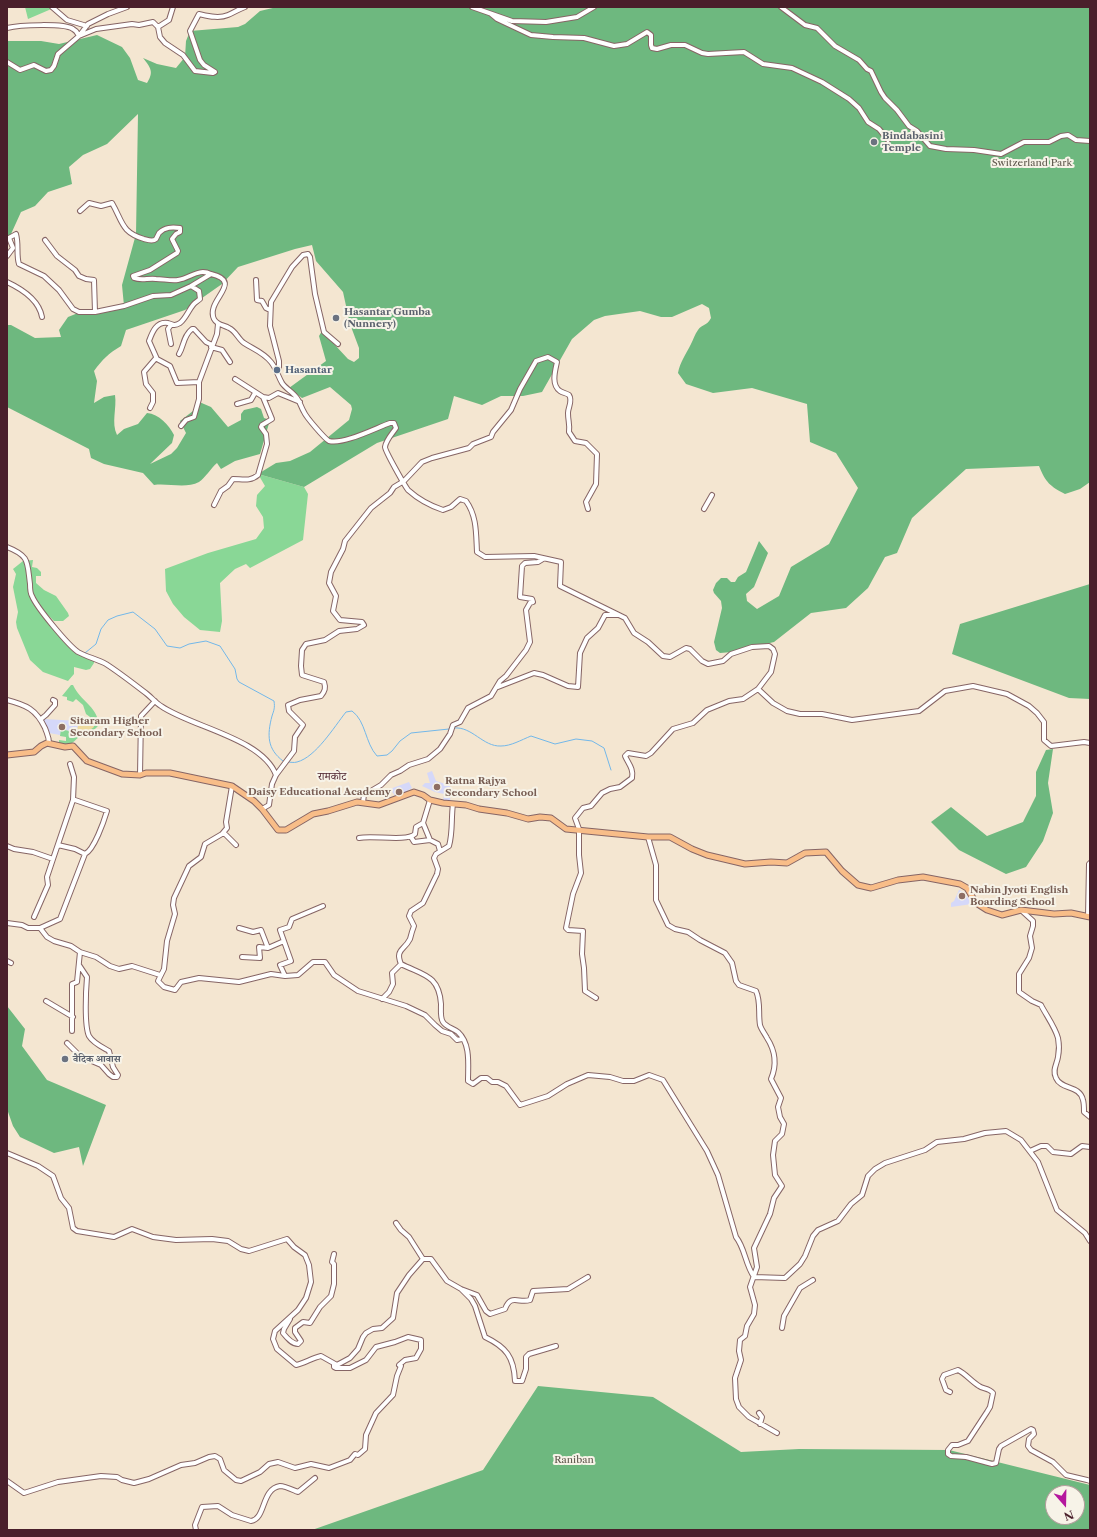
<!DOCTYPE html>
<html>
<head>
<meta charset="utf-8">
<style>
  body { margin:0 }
  #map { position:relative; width:1097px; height:1537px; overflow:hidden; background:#f4e6d1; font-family:"Libre Caslon Text",serif }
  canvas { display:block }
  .frame { position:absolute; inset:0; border:8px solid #4a1f2b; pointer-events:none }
  .north { position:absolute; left:1045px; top:1485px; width:40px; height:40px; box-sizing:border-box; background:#f7f3e8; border:1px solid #b29e9c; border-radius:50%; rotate:160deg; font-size:11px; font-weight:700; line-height:16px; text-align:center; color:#4a1f2b }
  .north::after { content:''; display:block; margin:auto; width:14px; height:18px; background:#b5179e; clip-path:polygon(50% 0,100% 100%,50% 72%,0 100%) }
</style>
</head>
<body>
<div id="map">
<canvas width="1097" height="1537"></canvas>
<div class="frame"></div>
<div class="north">N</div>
</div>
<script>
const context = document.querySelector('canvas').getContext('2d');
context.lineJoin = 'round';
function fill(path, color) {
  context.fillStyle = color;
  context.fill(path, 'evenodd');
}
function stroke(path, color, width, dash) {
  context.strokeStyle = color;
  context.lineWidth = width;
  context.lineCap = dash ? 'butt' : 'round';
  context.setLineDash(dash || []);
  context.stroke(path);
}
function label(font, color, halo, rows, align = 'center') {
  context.font = font + ' "Libre Caslon Text","Noto Serif Devanagari",serif';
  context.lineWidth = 4;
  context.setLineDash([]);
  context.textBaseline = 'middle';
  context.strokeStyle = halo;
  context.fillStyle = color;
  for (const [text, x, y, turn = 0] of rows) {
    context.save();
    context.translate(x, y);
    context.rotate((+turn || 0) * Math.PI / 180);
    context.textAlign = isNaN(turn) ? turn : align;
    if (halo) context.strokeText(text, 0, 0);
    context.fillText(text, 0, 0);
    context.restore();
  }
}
fill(new Path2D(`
  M44,719l35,2 -3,14 -8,-2 1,-2 -7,-2 -2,6 -11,-2 -6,-10z
  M432,771l4,10 13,4 2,3 -1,14 -7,-1 1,-7 -9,-2 -13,-6 3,-3h5l-3,-10z
  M409,782l3,6 -16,9 -6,-8z
  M959,890l5,2 5,7 3,5 -21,3v-4l3,-2z`), '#d5d8f9');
fill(new Path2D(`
  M25,7h31l-28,12z
  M258,474l46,13 4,7 -5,46 -53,28 -4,-4 -11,5 -15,14 2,38 -2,11 -20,-2 -16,-13 -11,-13 -7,-13 -1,-22 43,-16 48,-14 8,-11 -1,-11 -7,-11 1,-11 8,-9z
  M33,560l-1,7 5,1 4,4v4h-5v7l8,7 12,6 12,17 1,3 -6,5h-9l-7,-7 -2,2 38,40 11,5v2l-4,6 -4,1 -12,-3v7l-6,7 -25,-9 -13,-12 -13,-32 -1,-6 2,-10 -5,-25 3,-13 -3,-5 10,-8z
  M71,685h2c8,17 23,20 26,39 -4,8 -13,8 -19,12 -4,3 -6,7 -11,8 -4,1 -7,0 -10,0v-4l7,1v-4l-6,-1 1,-7 8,2v2l7,2 19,-11 -5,-7 -4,-3 -3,-9 -7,-6 -3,3 -6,-2v-3l-5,-1z`), '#89d796');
fill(new Path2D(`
  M277,7h813v475l-10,7 -15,5c-15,-8 -19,-11 -26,-28l-73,3 -54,49 -15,35 -12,4 -17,31 -22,20 -35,5 -37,29 -42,10 -12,1 -4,-3 -2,-8 8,-34 -1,-7 -7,-8 -1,-3 3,-7 5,-5h6l4,4h4l3,-5 8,-5 13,-31 9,12 -14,34 -8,7 1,7 10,8 22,-13 12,-29 38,-23 29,-56 -22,-35 -26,-11 -3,-38 -55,-16 -39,5 -27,-9 -8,-11c2,-11 8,-19 13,-29 2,-4 4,-10 7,-14 4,-6 9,-4 13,-12l-2,-10 -7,-4 -30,13h-11l-21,-6 -35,5 -11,4 -22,19 -30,53 -19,4h-22l-19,9 -28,-9 -6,23 -71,24 -73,44 -46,-13 18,-11 14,-2 20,-9 39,-32 3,-11 -1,-4 -21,-18 -28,11 -13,-10 37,-27 -7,-25 3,-5 26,28 6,3 5,-4v-10l-9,-24 -7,-32 -27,-31 -4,-16 -17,4 -57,18 -16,17 -37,26 -59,20 -5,16c-12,7 -19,14 -27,25l3,10 -3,22 10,-6 11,-2c2,13 -4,28 2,40l7,-6 14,-5 9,-11c12,1 22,12 27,22l-2,8 -22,21 21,-10 6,-6 9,-15 -6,-12 13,-10 4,-10 14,6 17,20 13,-7v-6l3,-4 13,-3 4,2 3,9 6,2 -10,34 -25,7 -14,8 -4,-6c-6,5 -12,15 -18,19 -13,7 -31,1 -45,3l-11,-12 -39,-9 -13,-6 -2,-9 -82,-42v-82h4l24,13 26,-1 -2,-7 9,-13 10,-4 46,-7 -2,-21 14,-51 2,-120 -31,30 -24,11 -14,12 3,17 -24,8 -13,14 -14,6 -10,22 -4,4v-197h34l18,3 38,-9 25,12 8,11 8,22 9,3c7,-11 4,-15 -4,-25l14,6 19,4 9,-11 1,-16 4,-10 48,-4 7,-3 15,-13z
  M1090,584v115l-21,-1 -117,-44 8,-30z
  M1053,749l-5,34 5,30 -10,28 -17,26 -20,7 -47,-24 -28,-28 20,-15 36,29 36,-14 13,-26v-24l10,-22z
  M7,1006l18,23 -3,17 25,34 59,25 -23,61 -4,-19 -25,6 -34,-16 -7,-11 -6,-17z
  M538,1386l115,11 88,55 58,-3 150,1 141,35v45h-778l171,-60zM1053,1493h24v24h-24z`), '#6eb87f');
fill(new Path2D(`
  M79,721l14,1 1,5 -4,3 -14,5z`), '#eeda9e');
stroke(new Path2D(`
  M85,653l11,-9 5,-15 7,-9 9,-4 16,-4 22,17 12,17 13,2 9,-4 17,-3 14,5 15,23 2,10 2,3 35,19c1,7 0,9 -2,15 -5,19 -5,33 11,45
  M454,728c18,-2 29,19 47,18 10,0 20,-6 30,-10l24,8 21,-5 16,2 12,7 7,22
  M288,762c2,0 6,1 9,0 19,-5 37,-35 49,-50l6,-1c14,10 13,32 25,45l10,-1 5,-4 8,-10 11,-8 38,-4`), '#72b7e9', 1);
const minor = new Path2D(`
  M52,7l15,13 20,6
  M472,7l40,14 34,1 31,-5 17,-10
  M781,7l24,18 12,3 18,18 24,14 8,9 4,2 10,21 4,6 12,12 12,16 8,5 13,15 16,3 28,1 27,4 23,-12h25l12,-6 7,-1 8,5 14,1
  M491,14l6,5 34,16 22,2 31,1 30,8 13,-2 20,-12 4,3v10l1,3 5,1 14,-4h14l17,8 6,1 36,-2 19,12 29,4 30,14 27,17 10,9 9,14 11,7 9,11
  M158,27l11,-7 4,-13
  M7,28c12,-3 57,-5 66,1 4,2 4,4 6,7
  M79,36l17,-7 36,-5 7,1 14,-3 5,5 2,10 5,6 18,12 12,16 18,2 2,-1 -11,-7 -4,-5 -10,-29 9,-17c9,2 20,5 29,1 5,-2 11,-6 17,-8
  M7,62l13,8 14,-5 12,6 5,-1 3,-4 4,-12 21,-18 9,-12 20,-10 19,-7
  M80,211l9,-8 12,3 11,-3c11,19 9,29 32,36 4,1 9,3 12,0 1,-2 2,-4 3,-6 6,-6 13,-6 21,-5v4l-4,2 -4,5 6,12 -1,2 -27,17 -17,6 1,2c7,3 14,0 22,1 7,0 15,2 22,1 13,-2 20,-12 33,-6
  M7,239l9,-5c3,10 0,21 3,30l25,12 15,14 14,19 6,3h16l29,-6 29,-10 18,-1 20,-9 20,-12c34,8 -6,26 3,45 3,6 10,6 15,9 7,3 9,11 15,15 9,6 19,9 27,19 5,6 7,14 11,21 4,6 11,9 15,15 3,4 4,9 7,14 2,5 21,27 25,29 14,4 47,-13 61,-18h4l2,5c-4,6 -10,12 -11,19 0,4 20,39 23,43 10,9 23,16 35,20l8,-3 9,-8 6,2c11,15 10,33 11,51l8,5 49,-1 27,6 -1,24 65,32 9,15 14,9 15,14 7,1 16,-9 4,1 12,12 6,3 15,-3 8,-7 21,-7 17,-1 4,3 2,5 -4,18 -13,17 -15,10 -14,2 -22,9 -14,13 -20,6 -22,24 -5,3 -18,-3 -3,3c3,7 9,13 7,22l-12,9 -10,2 -8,4 -11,13 -8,2 -8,10 4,11v26l2,18 -8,21 -7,34 2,2 15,1 -1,23 2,14 1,23 11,7
  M45,240l12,16 18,14 4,6 7,3 8,1 1,32
  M7,256l6,-8 -4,-10
  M256,280l1,20 5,1 4,7 4,2
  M7,282c15,7 32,18 35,35
  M191,286l8,5 1,8c-2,2 -5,3 -7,6 -5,6 -7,13 -13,18 -5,3 -7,2 -12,0 -12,-2 -16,10 -19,18l8,18 13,7 7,17 22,-1 18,-48 1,-10
  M171,344l-3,-15 3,-4
  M211,347l11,3 8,12
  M179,354c5,-8 4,-18 13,-25h2l12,13 6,3
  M277,372l2,-5v-6l-9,-35 1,-24 21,-35 11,-12 5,-1 2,3 5,37 9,38 14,12
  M235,379l28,18 6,1 9,-5 22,9
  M237,404l14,-4 4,-7
  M150,408l3,-6v-9l-7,-9 -2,-12 12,-14
  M181,426l5,-6 8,-3 5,-18v-17
  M214,505l7,-14 7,-5 5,-7c9,0 17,3 25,-4l9,-31 -1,-10 -5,-7 1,-2 10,-6 -9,-22
  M704,509l8,-14
  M7,547c23,9 20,15 23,37 0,4 0,9 2,12 5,12 36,49 46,56 9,5 19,7 28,12 14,9 28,20 41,30 5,4 9,9 14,12 30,21 101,32 115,69
  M498,687l36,-14 9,2 25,11 10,1 2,-34 7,-15 11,-10 7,-13h12
  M758,689l15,14 14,8 13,3h22l30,6 67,-9 26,-20 28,-5 34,8 22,12 8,7 7,9v18l7,6 33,-4 6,1
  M7,700c19,5 29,9 38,28 2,6 4,9 4,15
  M41,719l5,-4 9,-10v-4l-2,-1
  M70,764l4,13 -1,23
  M140,775l1,-59 14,-15
  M232,786l-6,36 1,6 -5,6 -17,10 -4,13 -12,9 -15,32 -1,7 2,9 -8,27 -3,28 -6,12 6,6 11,3 6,-8 18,-4 40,4 32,-8 14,2 13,-1 15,-13h12l9,13 24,16 48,15 19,9 10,10 7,6 9,3 6,6 5,-1
  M430,800l-7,23 7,17 8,4 2,7
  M363,802l1,-7 17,-10 10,-10 9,-4 9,-6 19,-6 12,-10 10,-15 3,-9 7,-3 8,-14 23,-12 9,-15 6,-5 20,-26 4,-8 -4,-32 4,-7 3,-1 -1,-3 -12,-2 2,-31 3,-3 13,-1 5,-3
  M453,804c-2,14 0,28 -4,42l-13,8 -2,4 4,11 -1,5 -14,29 -12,8 -2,5 5,10c-2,5 -3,9 -4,13 -6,12 -15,10 -9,25 22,11 38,11 40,40 0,5 -1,14 2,18 3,5 10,6 15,10 13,12 10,33 10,49l5,3 8,-6h6l5,4h6l8,4 14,19 28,-9 19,-12 21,-9 22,2 13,4h11l15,-6 14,5 44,71 11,24 18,62c9,11 9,27 18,40
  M262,809l7,-4 3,-21 4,-9 18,-24 1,-14 8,-12 -14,-14 -1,-6 12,-5 21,-4c4,-5 5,-8 3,-14l-22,-7 -1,-9 1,-16 4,-6 19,-4 14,-9 18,-2 7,-4 -2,-3 -22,-2 -7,-9 3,-15 -7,-13 2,-11 12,-23 2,-8 26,-33 19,-15 4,-6 10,-6 18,-19 10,-4 37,-10 4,-4 18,-7 2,-5 18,-22 9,-21 16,-28 12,-4 9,5c-2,9 -6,23 3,29 3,2 6,2 9,4 4,6 -1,12 -1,18 0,8 2,11 1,19l6,9 11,2 11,11 -1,30 -10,18 2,7
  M222,834h3l11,11
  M411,837l3,5 16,-2
  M648,837l8,28v35l12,25 7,4 13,3 12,8 25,13 7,10 4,18 3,4 17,6c5,11 2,22 4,34 1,4 5,9 7,13 9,14 10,27 4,41l10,19 -3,9 2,10 4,7 -2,10 -7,7 -2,14 2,20 7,11 -8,12 -4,16 -16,34 3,19 -7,20 5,18 -1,9 -7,12 -2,10 -5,4 -1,11 2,9 -6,18 1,21 3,8 10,10 28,16
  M359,838c14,-3 47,4 56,-4l1,-7 7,-4
  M7,846l7,3 19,3 20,7 20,-59h2l32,11c-3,10 -13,39 -22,43
  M1021,910l12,11v5l-3,10 2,12 -3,10 -10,16v18l13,9 9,4c5,10 14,22 17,33 1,5 1,14 0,19 -1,7 -6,13 -2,21 5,12 24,7 27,22 1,3 1,8 1,12l6,5
  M1088,916l1,-52 1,-1
  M34,917l14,-32 -1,-8 6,-18
  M7,923l15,2 6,3h12l7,9 7,4 17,5 9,6 16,5 14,9 9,3 13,-3 28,9
  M40,928l20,-9 25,-65 -10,-5 -17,-4
  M239,928l14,4 8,-2 7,18 16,-7
  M242,957l18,1 -1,-11 9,1
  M7,961l4,2
  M285,976l-5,-11 11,-4 -11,-31 9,-3 3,-8 31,-13
  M382,999l7,-7 4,-8 -1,-11 9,-9
  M46,1001l27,16
  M72,1031v-47l5,-2 3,-30
  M67,1043l13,13 21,9 8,9 4,3h4l1,-2 -5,-8 -4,-16c-7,-4 -16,-8 -20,-15 -5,-11 -3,-47 -2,-59l-8,-12
  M1030,1151l11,-5h6l6,6 18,2 11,-8 8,1
  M7,1153l31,13 15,10 8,22 8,10 4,20 4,3 37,6 18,-8 21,8 23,3 36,-1 16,2 13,8 8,2 38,-12 7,8 11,8 4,10 2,17 -5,16 -8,12 -23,21 -2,8 4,10 19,16c9,-2 16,-7 25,-9l16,9 13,-7 8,-9 5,-12 3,-4 7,-4 9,-1 11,-10 4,-25 12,-18 14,-16h8l16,22 14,8 16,6 9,16 4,3 15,-5c6,-16 14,-5 25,-9l3,-9 35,-2 20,-12
  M396,1223l5,7 8,7 14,22
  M754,1277l31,1 15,-14 5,-8 8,-20 5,-6 20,-9 13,-17 11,-9 6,-19 7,-7 10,-6 40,-13 12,-8 27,-3 21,-6 21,-2 15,9 17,22 19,48 28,23 5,8
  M461,1289l10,10 4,7 10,31c21,10 29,20 30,44h7l4,-12v-12l3,-3 27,-8
  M290,1319l-6,10 -1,4c4,5 9,11 15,11l3,-3 -6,-9v-4l8,-6 7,1 10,-16 11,-11 3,-12v-20l-2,-2 2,-8
  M782,1328l2,-12 16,-28 13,-8
  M950,1392l-4,-2 -4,-11 2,-4 14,-5c8,4 13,11 21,16 4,3 10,2 14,7l-3,14 -3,5 -19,29 -10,4h-6l-4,5v4l3,2 15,1 26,7 4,-1 3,-14 2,-3 30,-17 2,1 1,4 -5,5 -1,7 3,4 22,12 13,13 21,5 3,1
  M759,1413l3,4 -2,7
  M7,1481l17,12 34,-11 43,-6 16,1 5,3 12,3 15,-4 32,-14 14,-2 14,-6 6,-1 5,3 4,11 12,10 5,1 19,-9 9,-8 9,-2 17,6 16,-4 18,4 21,-8 5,-6 3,1 7,-6 1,-14 10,-22 17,-18 4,-19 4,-10 -2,-1 6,-5 11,-2 5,-9v-9l-13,-3 -13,5 -19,5 -10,13 -16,8h-14l-2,-1v-3
  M196,1530l-1,-5 7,-18 16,-1 14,9 19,6c15,-2 10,-32 29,-35 5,0 13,4 18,6l17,-14`);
const major = new Path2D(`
  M7,755l27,-3 7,-6 6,-3 18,4 8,-1 14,15 35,13 18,1 6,-2h24l62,13 22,15 8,8 16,21h8l27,-16 15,-3 29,-9 22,3 35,-13 9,3 7,5 13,3 23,2 13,4 28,4 21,6 12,-2 11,1 15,11 82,8h22l22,12 15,6 38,9 26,-2 16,1 18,-10 21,-1 16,19 16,14 13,3 27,-8 25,-3 37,7 7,4 9,15 11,7 15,5 19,-5 33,4 17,-1 19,4`);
stroke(minor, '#866565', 6);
stroke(major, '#866565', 7);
stroke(minor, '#fff', 4);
stroke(major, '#f8bd88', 5);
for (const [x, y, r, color] of [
  [874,142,4,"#6b7280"],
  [336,318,4,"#6b7280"],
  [277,370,4,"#5c6f8a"],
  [62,727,4,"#8d6e63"],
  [437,787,4,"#8d6e63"],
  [399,792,4,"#8d6e63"],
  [962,896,4,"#8d6e63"],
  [65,1059,4,"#6b7280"]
]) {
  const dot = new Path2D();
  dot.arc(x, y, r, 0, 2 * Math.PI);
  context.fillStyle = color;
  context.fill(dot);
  stroke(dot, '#f7f3e8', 1.5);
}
label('bold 10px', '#5b616d', '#f7f3e8', [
  ["Bindabasini",882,136],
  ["Temple",882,148],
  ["Hasantar Gumba",344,312],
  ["(Nunnery)",344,324],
  ["वैदिक आवास",73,1059]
], 'left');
label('10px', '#5d564b', '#f7f3e8', [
  ["Switzerland Park",1032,163],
  ["Raniban",574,1460]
]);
label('bold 10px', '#4e5e75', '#f7f3e8', [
  ["Hasantar",285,370]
], 'left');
label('bold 10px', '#785e54', '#f7f3e8', [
  ["Sitaram Higher",70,721],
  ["Secondary School",70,733],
  ["Ratna Rajya",445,781],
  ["Secondary School",445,793],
  ["Daisy Educational Academy",391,792,"right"],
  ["Nabin Jyoti English",970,890],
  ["Boarding School",970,902]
], 'left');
label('11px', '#4a1f2b', '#f7f3e8', [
  ["रामकोट",332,777]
]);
</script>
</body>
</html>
